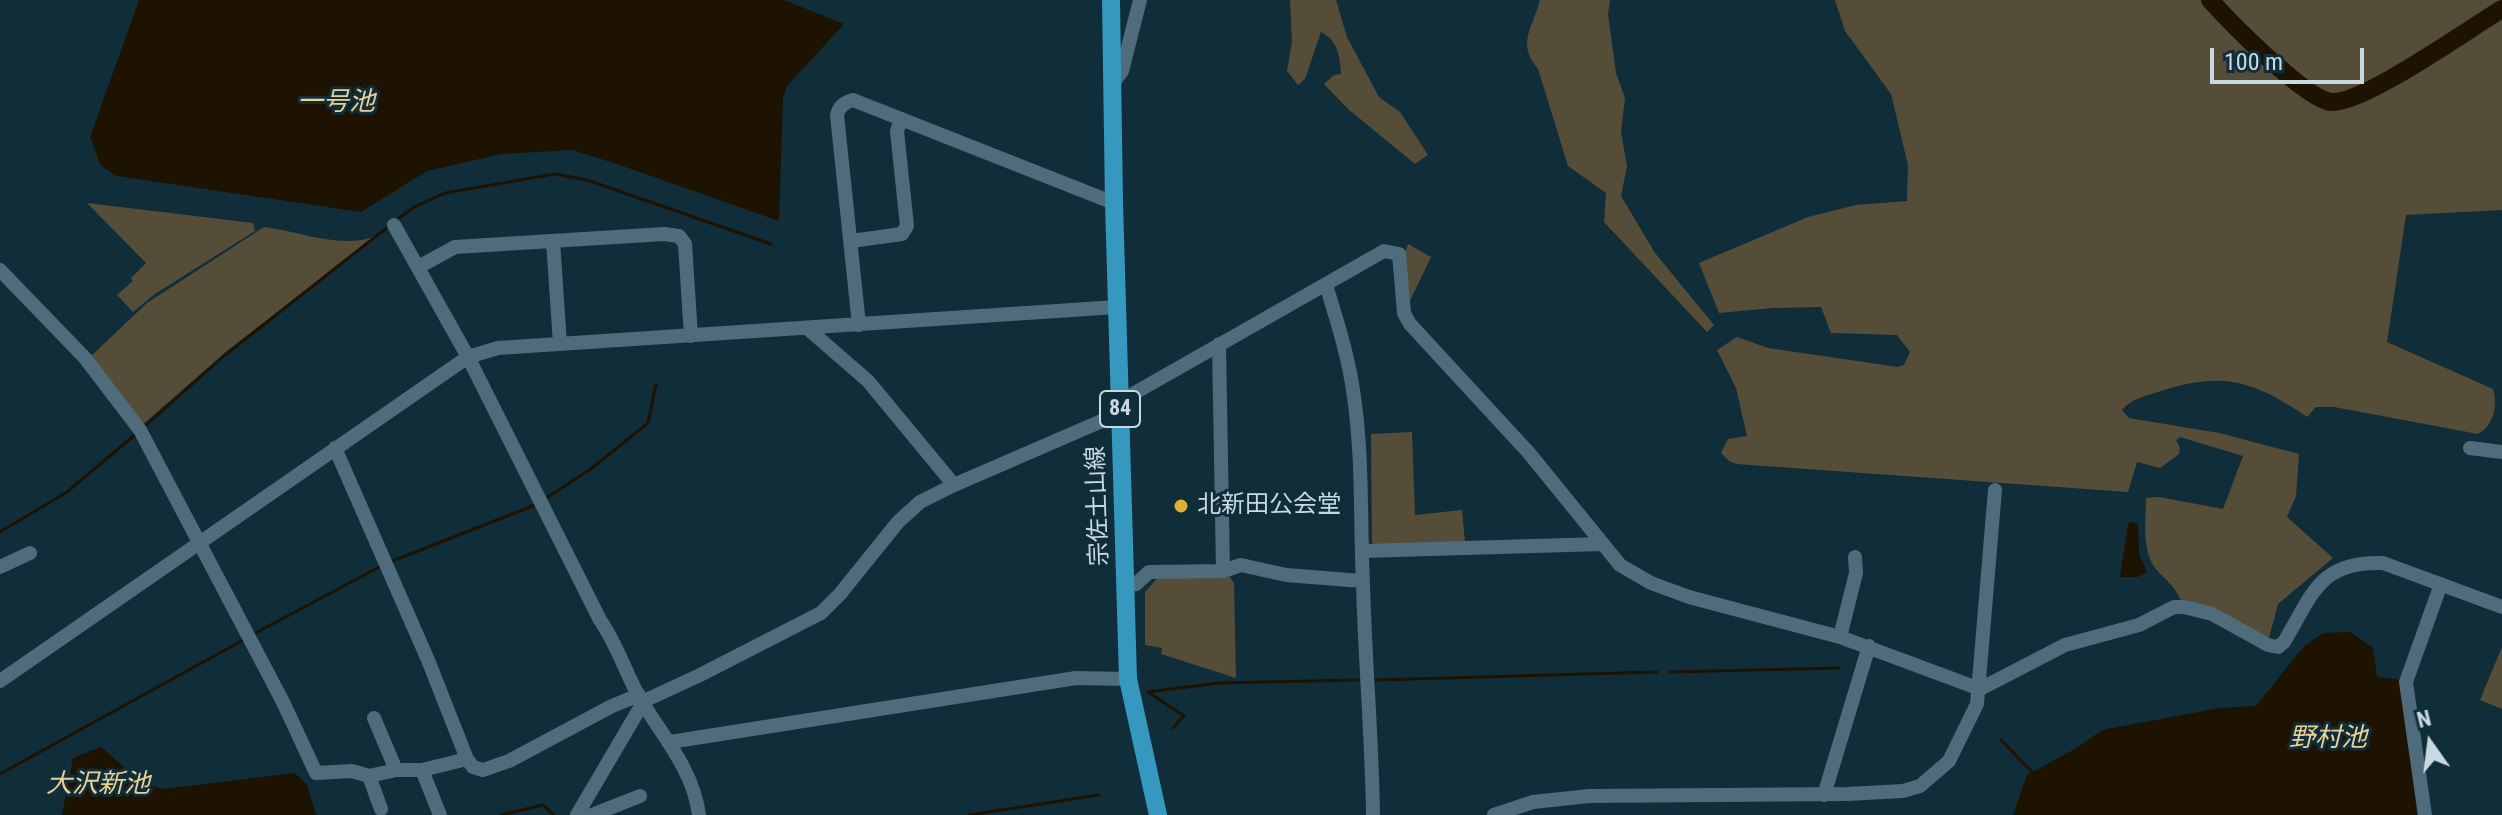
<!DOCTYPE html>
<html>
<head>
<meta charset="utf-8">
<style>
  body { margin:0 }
  #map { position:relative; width:2502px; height:815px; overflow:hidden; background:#102d3a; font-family:"Roboto Condensed",sans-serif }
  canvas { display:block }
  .north { position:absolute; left:2390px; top:703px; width:80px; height:80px; -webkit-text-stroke:6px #102d3a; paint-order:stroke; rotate:346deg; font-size:22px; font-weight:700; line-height:32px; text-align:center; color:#c9d9e2 }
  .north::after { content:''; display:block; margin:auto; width:28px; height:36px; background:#c9d9e2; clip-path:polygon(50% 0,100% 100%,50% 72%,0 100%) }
  .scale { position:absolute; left:2210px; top:48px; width:154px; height:36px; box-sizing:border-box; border:4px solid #c9d9e2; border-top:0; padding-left:10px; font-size:24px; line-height:28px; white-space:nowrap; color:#c9d9e2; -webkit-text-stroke:6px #102d3a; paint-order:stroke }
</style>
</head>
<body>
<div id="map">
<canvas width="2502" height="815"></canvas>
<div class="north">N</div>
<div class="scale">100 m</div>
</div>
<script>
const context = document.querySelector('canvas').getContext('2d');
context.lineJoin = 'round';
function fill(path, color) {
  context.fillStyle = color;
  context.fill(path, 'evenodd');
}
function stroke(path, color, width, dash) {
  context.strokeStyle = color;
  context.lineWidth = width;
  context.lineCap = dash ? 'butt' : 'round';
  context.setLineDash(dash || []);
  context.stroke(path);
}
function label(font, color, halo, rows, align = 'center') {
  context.font = font + ' "Roboto Condensed","Noto Sans JP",sans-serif';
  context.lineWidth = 6;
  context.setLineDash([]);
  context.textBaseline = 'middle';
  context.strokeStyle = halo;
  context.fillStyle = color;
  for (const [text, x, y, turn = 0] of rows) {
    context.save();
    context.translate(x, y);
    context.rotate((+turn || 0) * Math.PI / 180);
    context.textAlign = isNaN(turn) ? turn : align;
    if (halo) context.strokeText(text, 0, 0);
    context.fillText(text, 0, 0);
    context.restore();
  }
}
fill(new Path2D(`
  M1290,0h46l11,37 32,60 21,15 28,43 -13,9 -67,-55 -24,-25 10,-9 7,-1c-1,-18 -3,-33 -20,-42l-16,47 -7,6 -11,-14 5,-29z
  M1540,0h70l-2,14 8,59 9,25 -4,34 6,34 -6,30 34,57 59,72 -7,7 -103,-110 2,-29 -38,-27 -30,-97c-22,-26 -5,-41 2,-69z
  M1835,0h667v210l-96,5 -19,127 106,47c5,16 1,36 -15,45l-144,-27h-18l-9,10c-53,-36 -84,-46 -146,-26 -15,5 -29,7 -39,19l7,8 90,15 80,21 -3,42 -9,21 46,41 -55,46 -9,34 -58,-30 -31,-9c-4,-12 -16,-20 -24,-30 -15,-19 -10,-49 -10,-71l13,-1 64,12 20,-53 -63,-19 -4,3 4,8 -1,6 -19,14 -23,-6 -9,30 -391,-28 -8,-3 -8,-8 7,-14 19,-3 -11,-48 -19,-38 20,-13 31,11 130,19 6,-2 6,-13 -13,-17 -66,-2 -10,-26 -48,1 -54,5 -20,-50 109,-46 48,-12 51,-4 1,-36 -17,-71 -46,-63z
  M87,203l166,20 2,8 -100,63 -22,18 -16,-17 16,-14 -2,-3 15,-15z
  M264,227c36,4 77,23 112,9l-148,114 -86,75 -51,-69 56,-53z
  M1408,244l23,13 -24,50 -4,-50z
  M1412,432l3,83 47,-5 3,32 -90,3 -3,-3 -1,-108z
  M1229,576l5,7 2,95 -75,-24 1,-6 -17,-3v-53l13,-15z
  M2502,647v62l-22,-9z`), '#564d38');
fill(new Path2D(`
  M139,0h645l60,24 -56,61 -5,12 -4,124 -162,-57 -45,-14 -71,4 -74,17 -66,41 -244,-36 -16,-10 -11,-29z
  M2133,522l5,2 1,30 8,18 -9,5h-18l8,-53z
  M2350,632l23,16 4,29 25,3 15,135h-404l14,-40 48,-26 27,-19 118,-22 36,-2 48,-60 19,-13z
  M101,747l23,20 2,12 38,10 131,-16 12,12 9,30h-254l11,-57z`), '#1d1300');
stroke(new Path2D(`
  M395,221l19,-14 31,-14 110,-19 32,6 184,64
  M145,426l79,-70 165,-130
  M545,499l47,-31 56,-45 8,-39
  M0,532l67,-40 69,-58
  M390,562l145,-57
  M252,635l131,-70
  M1670,672l169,-4
  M1375,680l282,-8
  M1173,728l11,-12 -36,-24 70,-9 140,-3
  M2001,740l34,35
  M0,774l245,-135
  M501,815l42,-10 11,10
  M969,815l130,-20`), '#1d1300', 3);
stroke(new Path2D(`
  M2210,0c19,21 95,99 121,102 31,3 139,-74 171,-93`), '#1d1300', 18);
stroke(new Path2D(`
  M1113,83l9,-12 18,-71
  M394,225l74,132 132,263c16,23 24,48 37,73 22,40 56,74 62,122
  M553,241l7,103
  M851,241l51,-7 5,-8 -10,-95 4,-12
  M422,265l33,-18 209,-13 15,2 6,8 6,92
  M0,270l85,88 55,72 143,272 33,71 36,-2 17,5 27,-6h26l45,-11
  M1326,285c11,36 23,73 28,112 9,62 6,125 9,187 2,77 9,154 10,231
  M859,325l-22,-210c2,-9 8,-13 16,-15l261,103
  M807,328l61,53 86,104
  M1219,344l4,227
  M335,448l93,212 39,99 6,8 10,3 26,-9 103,-55 27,-11
  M2470,448l32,4
  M1363,551l239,-7
  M0,567l30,-14
  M1125,586l11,-2 13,-12 74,-1 18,-6 45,10 76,6
  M1840,637l16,-64 -1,-16
  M0,681l468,-324 30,-9 619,-41
  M1980,689l85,-44 74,-20 35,-18h10l28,7 56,31 10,2 6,-5c29,-48 35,-81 99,-79l119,44
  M374,718l22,52
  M670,742l406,-64 52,1
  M422,770l18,45
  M369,776l12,33
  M1824,795l45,-149
  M577,815l67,-114 56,-26 121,-62 19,-19 58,-72 22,-20 34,-17 150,-65 27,-25 253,-144 15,3 5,59 6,11 119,129 91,112 31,18 38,14 151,40 140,52
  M592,815l48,-19
  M1494,815l39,-13 56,-6 258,-2 56,-3 17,-5 29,-25 28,-57 18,-214
  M2425,815l-19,-133 35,-98`), '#4e6c7b', 14);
stroke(new Path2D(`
  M1111,0l3,203 14,476 30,136`), '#3798bf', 18);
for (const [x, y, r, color] of [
  [1181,506,8,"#dfb034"]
]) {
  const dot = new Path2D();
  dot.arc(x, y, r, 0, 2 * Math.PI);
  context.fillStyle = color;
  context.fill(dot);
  stroke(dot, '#102d3a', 3);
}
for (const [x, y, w] of [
  [1120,409,40]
]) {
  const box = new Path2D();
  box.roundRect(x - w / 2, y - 18, w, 36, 6);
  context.fillStyle = '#102d3a';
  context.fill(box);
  stroke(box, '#c9d9e2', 2);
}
label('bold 22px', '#c9d9e2', null, [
  ["84",1120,409]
]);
label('24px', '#c9d9e2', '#102d3a', [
  ["宗佐土山線",1099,506,-92]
]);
label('24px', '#c9d9e2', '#102d3a', [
  ["北新田公会堂",1197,506]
], 'left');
label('italic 26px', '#ead095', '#102d3a', [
  ["一号池",336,103],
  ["野村池",2328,739],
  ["大沢新池",98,785]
]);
</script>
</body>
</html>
